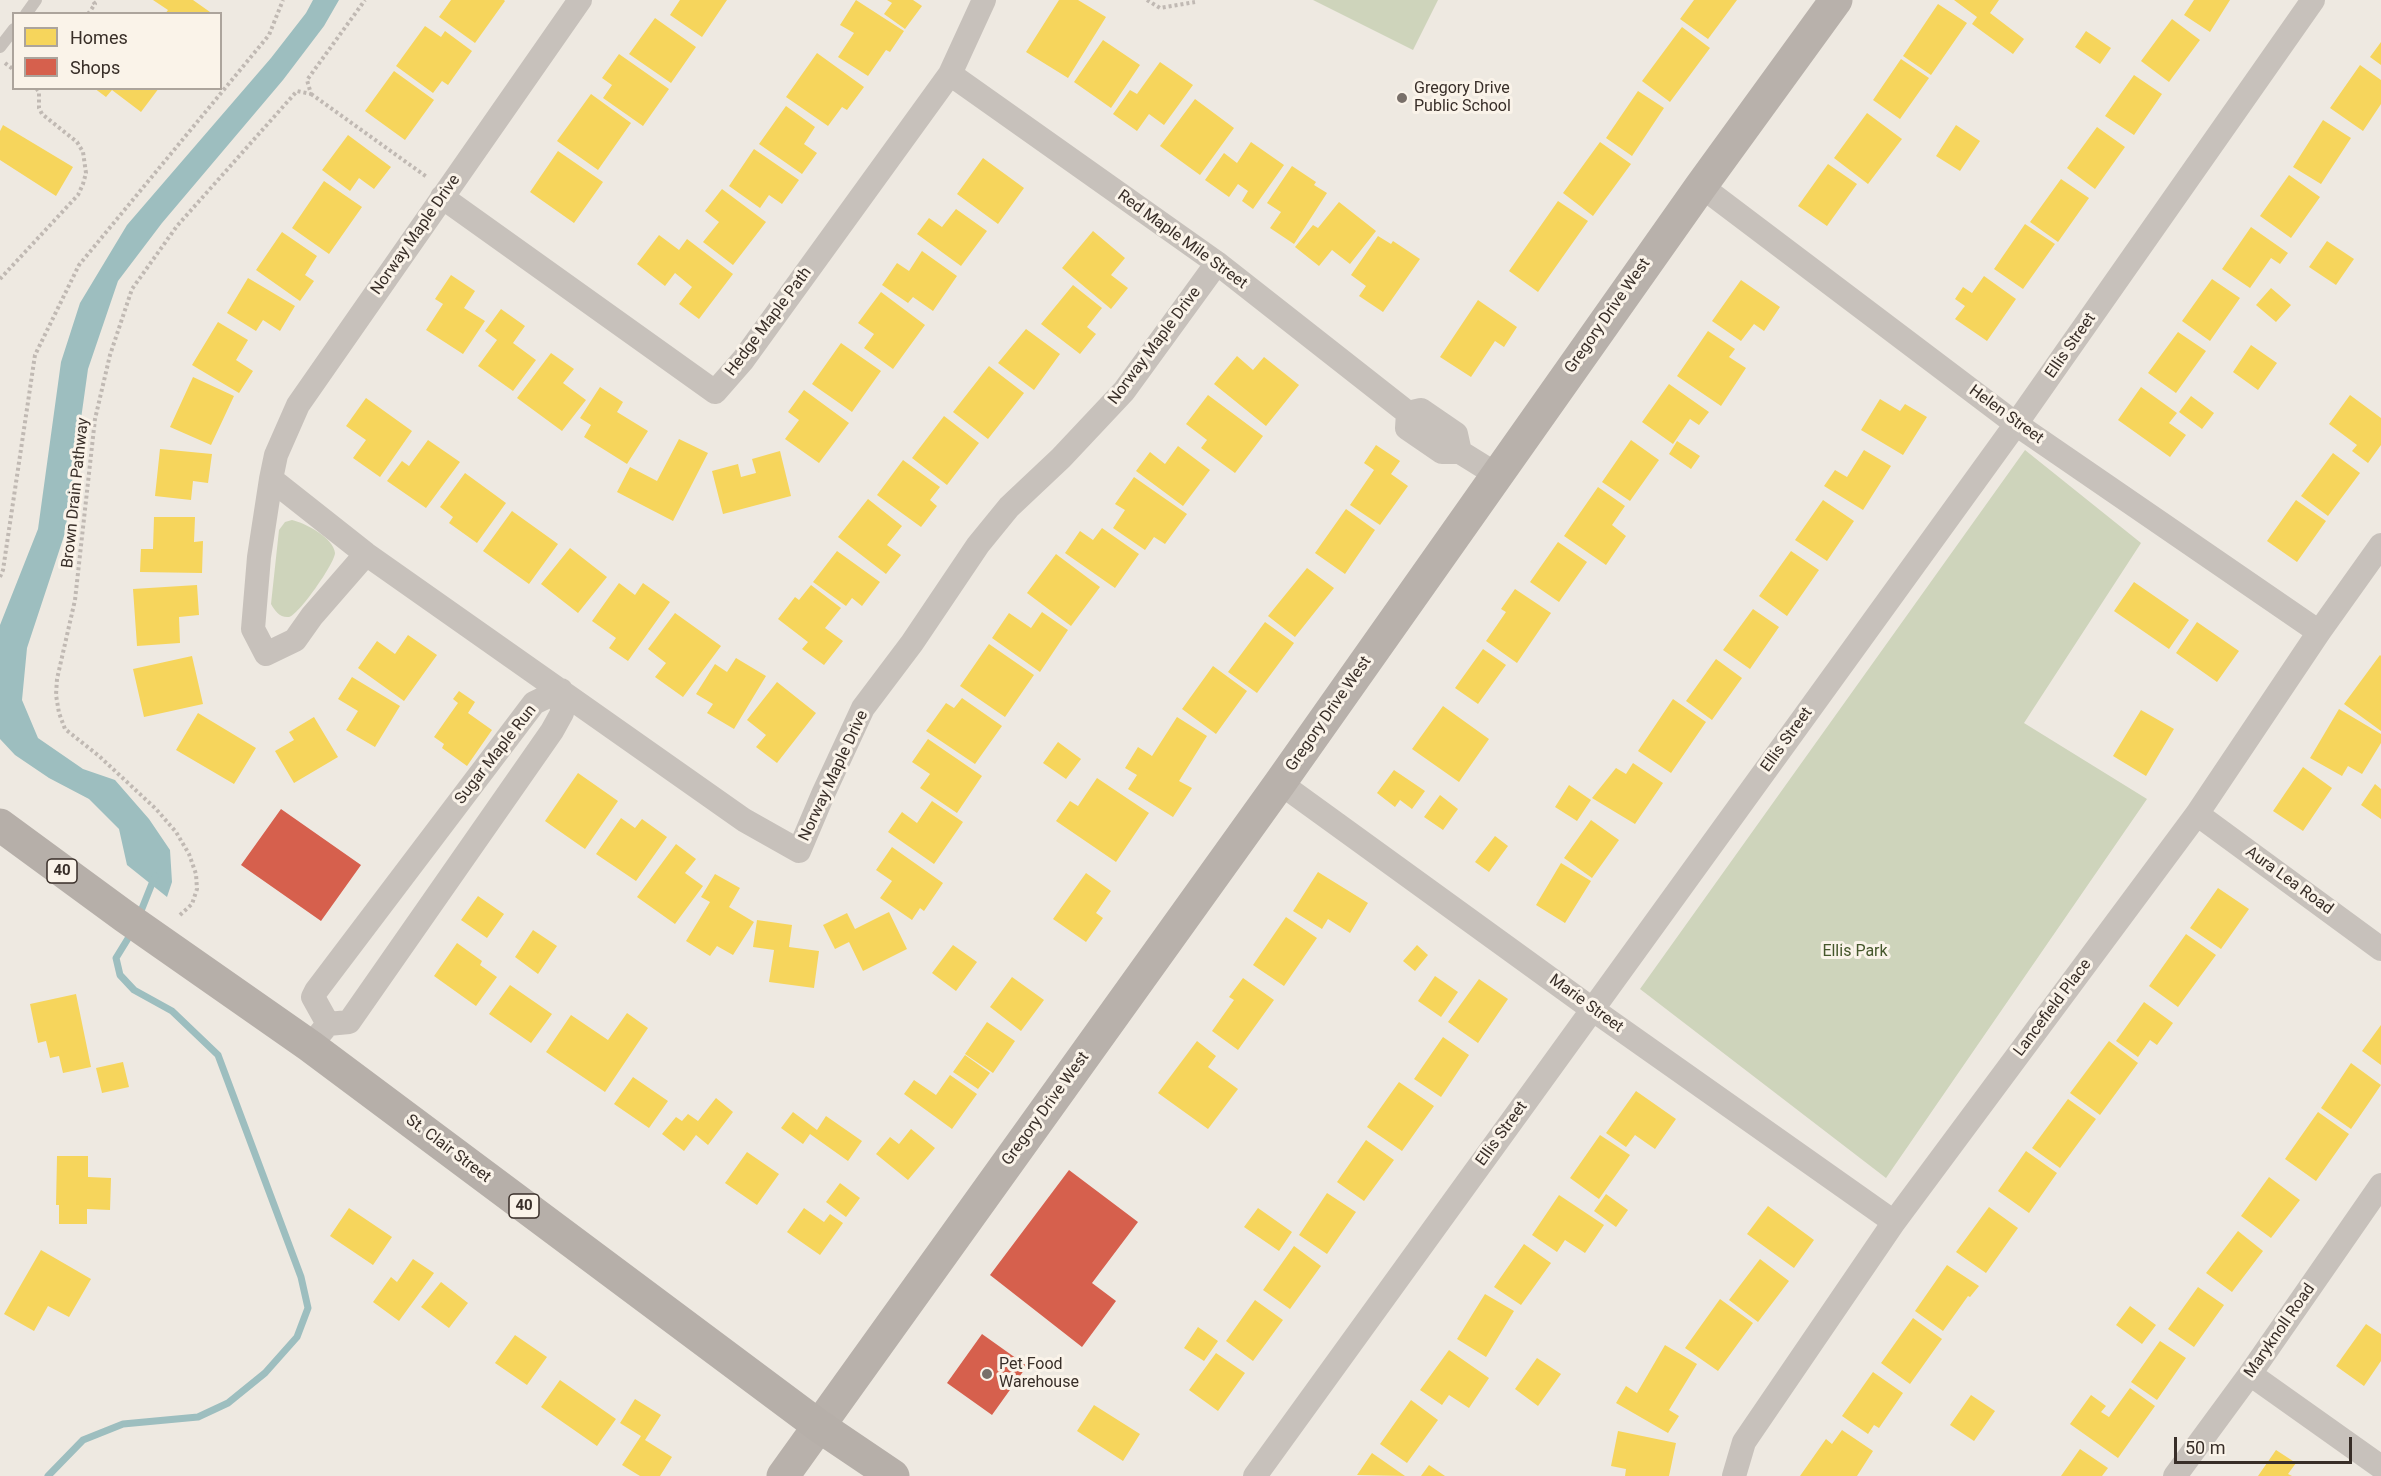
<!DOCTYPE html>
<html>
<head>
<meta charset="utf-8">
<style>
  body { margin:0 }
  #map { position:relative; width:2381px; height:1476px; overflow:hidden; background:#eee9e1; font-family:Roboto,sans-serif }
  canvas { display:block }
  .legend { position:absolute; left:12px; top:12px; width:210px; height:78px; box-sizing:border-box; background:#faf3e9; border:2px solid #aca49c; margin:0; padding:8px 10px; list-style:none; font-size:18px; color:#382e28 }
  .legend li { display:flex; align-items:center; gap:12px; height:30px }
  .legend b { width:30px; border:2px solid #aca49c }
  .scale { position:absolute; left:2174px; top:1437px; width:178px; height:27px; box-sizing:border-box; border:3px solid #382e28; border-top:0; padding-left:8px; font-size:18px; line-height:21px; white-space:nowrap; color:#382e28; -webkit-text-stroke:4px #faf3e9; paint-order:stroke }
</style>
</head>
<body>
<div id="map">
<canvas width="2381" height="1476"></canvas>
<ul class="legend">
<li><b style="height:16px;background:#f6d55c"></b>Homes</li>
<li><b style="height:16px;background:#d6604d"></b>Shops</li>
</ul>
<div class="scale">50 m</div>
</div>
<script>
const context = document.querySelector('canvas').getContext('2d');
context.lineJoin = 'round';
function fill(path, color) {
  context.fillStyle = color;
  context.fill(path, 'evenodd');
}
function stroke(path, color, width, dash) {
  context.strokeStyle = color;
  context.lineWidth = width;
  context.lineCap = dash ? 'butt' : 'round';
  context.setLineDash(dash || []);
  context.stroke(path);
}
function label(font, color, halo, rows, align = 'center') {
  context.font = font + ' Roboto,sans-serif';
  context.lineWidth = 6;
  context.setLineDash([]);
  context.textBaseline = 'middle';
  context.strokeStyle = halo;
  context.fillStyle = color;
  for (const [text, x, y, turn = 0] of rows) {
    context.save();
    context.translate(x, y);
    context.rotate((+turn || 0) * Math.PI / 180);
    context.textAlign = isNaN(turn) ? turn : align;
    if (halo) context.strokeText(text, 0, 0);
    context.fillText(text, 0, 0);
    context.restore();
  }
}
fill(new Path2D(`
  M1313,0h125l-25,50z
  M2025,450l116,93 -117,180 123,76 -261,379 -246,-189z
  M292,520c13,3 42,18 43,33 0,10 -37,63 -46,64 -9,1 -14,-6 -18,-13l8,-74 6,-8z`), '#ced4bb');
fill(new Path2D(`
  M313,0h26l-15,26 -41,54 -121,143 -44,58 -30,88 -23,164 -38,115 -5,52 16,38 45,31 32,11 34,39 21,31 2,32 -5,15 -40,-32 -8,-36 -30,-30 -40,-21 -34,-23 -15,-16v-114l38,-96 23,-167 19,-59 47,-78 144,-167 35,-45z`), '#9dbebf');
fill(new Path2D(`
  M153,0h40l17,12 -45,2 3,-4z
  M451,0h53l1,1 -30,42 -36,-26z
  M680,0h47l-25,37 -32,-22z
  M856,0l48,31 -14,21 -4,-2 -18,26 -30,-19 16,-24 -14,-8z
  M887,0h26l9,6 -17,23 -21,-15 8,-11z
  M1059,0h19l28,17 -38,61 -42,-26z
  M1694,0h43l-29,39 -28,-20z
  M1954,0h45l-9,13 34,26 -11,15 -41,-30 5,-7z
  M2194,0h36l-20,32 -26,-17z
  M1938,4l29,19 -36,52 -28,-19z
  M655,18l41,29 -25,36 -42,-29z
  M2172,19l28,21 -31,42 -28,-21z
  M425,26l16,11 4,-6 27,20 -24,34 -6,-4 -9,12 -37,-27z
  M1682,27l28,21 -40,54 -28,-21z
  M2086,31l25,17 -11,16 -25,-17z
  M1103,40l37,25 -29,43 -37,-26z
  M2381,42v23l-11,-8z
  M817,53l47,34 -17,23 -5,-3 -14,19 -42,-29z
  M619,54l50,35 -26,37 -40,-28 9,-13 -10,-7z
  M1901,59l28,19 -29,41 -27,-19z
  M1160,62l33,23 -29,40 -15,-11 -12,17 -24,-17 17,-24 7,4z
  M2360,65l21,15v24l-18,27 -33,-23z
  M394,71l40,29 -29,40 -40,-29z
  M2134,75l28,19 -28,41 -29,-19z
  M94,88h65l-18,24 -29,-22 -6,7z
  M1638,91l26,17 -32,48 -26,-18z
  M591,94l40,29 -33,47 -41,-29z
  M1195,99l39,29 -34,47 -40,-29z
  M786,106l29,21 -11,17 13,9 -15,21 -43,-30z
  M1867,113l35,26 -34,45 -34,-26z
  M2323,120l28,18 -30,46 -28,-17z
  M3,125l70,42 -17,29 -56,-36v-29z
  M1956,125l24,16 -20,30 -24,-15z
  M2097,127l28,20 -30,42 -28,-21z
  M348,135l43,32 -17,22 -15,-11 -9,13 -28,-21z
  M1251,142l33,23 -31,44 -11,-8 6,-10 -10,-7 -9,13 -24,-17 19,-27 13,10z
  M1600,142l31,22 -38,52 -30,-23z
  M754,149l45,31 -17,24 -13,-9 -9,13 -31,-22z
  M558,151l45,31 -29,41 -44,-31z
  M983,158l41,30 -26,36 -41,-30z
  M1828,164l29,20 -30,42 -29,-20z
  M1292,166l24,16 -2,3 13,8 -33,51 -24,-16 11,-16 -14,-9z
  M2289,175l31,22 -29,41 -31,-22z
  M2061,179l28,19 -31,44 -28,-20z
  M324,181l38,26 -33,47 -37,-26z
  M722,189l44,33 -33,43 -30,-23 16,-20 -14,-11z
  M1558,201l30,20 -50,71 -29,-21z
  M1339,202l37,29 -26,33 -18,-14 -13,16 -24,-19 18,-22 5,3z
  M956,209l31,22 -26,35 -44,-32 12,-16 13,9z
  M2025,224l30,20 -32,45 -29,-20z
  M2251,227l37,26 -8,11 -9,-6 -21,30 -28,-19z
  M1093,231l32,27 -14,17 17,13 -17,21 -49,-41z
  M282,232l35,24 -12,19 9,6 -14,20 -44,-31z
  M659,235l20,15 8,-11 46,35 -34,45 -20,-15 13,-17 -17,-14 -10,13 -28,-22z
  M1378,236l13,8 2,-3 27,18 -37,53 -24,-16 7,-10 -15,-11z
  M2327,241l27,18 -18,26 -27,-18z
  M922,251l35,25 -24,35 -20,-14 -5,6 -26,-18 15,-22 12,8z
  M451,275l24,16 -11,17 21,13 -22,33 -37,-24 17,-26 -8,-5z
  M1984,276l32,23 -29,42 -32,-22 10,-13 -10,-7 8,-12 9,6z
  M248,278l47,28 -15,25 -17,-11 -7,11 -29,-18z
  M2212,279l28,19 -30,43 -28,-20z
  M1741,280l39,27 -16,24 -10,-7 -13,17 -29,-20z
  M1073,285l29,23 -15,19 9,7 -16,20 -39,-30z
  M2271,288l20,17 -15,17 -20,-17z
  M881,292l44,33 -32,44 -29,-21 10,-14 -16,-11z
  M1478,300l39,27 -13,20 -9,-6 -24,36 -31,-20z
  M501,309l24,17 -12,17 23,17 -23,31 -35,-25 19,-26 -12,-9z
  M218,322l30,18 -12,20 17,11 -14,22 -47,-28z
  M1026,329l34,25 -26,36 -36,-27z
  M1708,331l27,18 -6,8 17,11 -25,38 -44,-30z
  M2178,332l28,19 -30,42 -28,-20z
  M841,343l40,28 -29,41 -40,-28z
  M2251,345l26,18 -19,27 -25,-18z
  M551,353l23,16 -11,14 23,17 -24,31 -45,-33z
  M1237,356l16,14 11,-13 35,28 -33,41 -52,-42z
  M989,366l35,27 -36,46 -35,-27z
  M193,377l41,19 -23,49 -41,-18z
  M1669,384l40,28 -10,13 -9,-6 -17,25 -31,-22z
  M600,387l23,15 -6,10 31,19 -21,33 -43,-27 7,-12 -11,-7z
  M2141,387l36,26 -8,10 17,12 -16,22 -52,-37z
  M804,390l45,33 -30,40 -34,-24 14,-19 -11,-8z
  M1208,395l55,41 -28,37 -34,-25 6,-8 -21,-16z
  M2350,395l31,23v27l-13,18 -16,-12 5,-6 -28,-21z
  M2191,396l23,17 -12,16 -23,-17z
  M366,398l46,33 -32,46 -27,-19 13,-18 -20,-14z
  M1880,399l20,12 5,-7 22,13 -24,38 -42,-25z
  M944,416l35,27 -32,42 -35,-27z
  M679,439l29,14 -35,68 -56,-29 13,-25 27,14z
  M428,440l32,22 -34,46 -39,-27 15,-20 7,5z
  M1631,440l28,20 -29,41 -28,-19z
  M1677,441l23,15 -9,13 -22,-15z
  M1376,445l24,16 -9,13 17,12 -28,39 -30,-20 24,-35 -10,-7z
  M1178,446l32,24 -27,36 -47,-35 14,-19 15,12z
  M160,449l52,5 -4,29 -15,-2 -2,19 -36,-4z
  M1864,450l27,16 -28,44 -39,-24 11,-16 12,7z
  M780,451l11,45 -68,18 -11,-43 26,-7 3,13 15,-4 -4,-14z
  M2333,453l27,20 -32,43 -27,-20z
  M903,460l37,27 -10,13 7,6 -16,21 -44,-32z
  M465,473l41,30 -29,40 -28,-20 4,-6 -13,-10z
  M1134,477l53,37 -22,30 -11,-7 -9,13 -32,-22 12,-18 -10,-6z
  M1598,487l27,19 -13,19 14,11 -20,29 -42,-29z
  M868,499l34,27 -15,19 14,10 -15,19 -48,-37z
  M1823,500l31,21 -27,40 -32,-21z
  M2296,500l30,21 -29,41 -30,-21z
  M1346,509l29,21 -30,44 -30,-21z
  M512,511l46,33 -29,40 -46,-33z
  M154,517h41l-1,25 9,-1 -1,32 -62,-1 1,-23h12z
  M1102,528l37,26 -24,34 -50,-35 15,-22 13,9z
  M1558,542l29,20 -28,40 -29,-20z
  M570,548l37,29 -29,36 -37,-29z
  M837,551l43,31 -18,24 -10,-8 -6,8 -33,-24z
  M1791,551l28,19 -32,46 -28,-20z
  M1056,554l44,33 -29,39 -44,-33z
  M1307,568l27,20 -39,49 -27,-21z
  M2134,582l55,38 -20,29 -55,-38z
  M619,583l16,12 8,-12 27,19 -42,59 -19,-13 7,-10 -24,-17z
  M197,585l2,30 -20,2 1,26 -43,3 -4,-57z
  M811,585l30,23 -16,20 18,13 -19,24 -22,-16 6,-7 -30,-23 17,-22 4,3z
  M1515,589l36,24 -34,50 -31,-22 20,-29 -5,-3z
  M1753,609l26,18 -29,42 -27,-19z
  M1042,612l26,18 -28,42 -48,-34 17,-25 22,15z
  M675,613l46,33 -38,51 -28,-20 11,-14 -18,-14z
  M1265,622l29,21 -37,50 -29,-21z
  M2197,622l42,29 -22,31 -41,-29z
  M408,635l29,20 -33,46 -46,-33 19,-27 18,13z
  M989,644l45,31 -29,42 -45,-31z
  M1483,649l23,16 -28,39 -23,-16z
  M2380,655l1,1v75l-37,-27z
  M192,656l11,48 -59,13 -11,-48z
  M736,658l30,18 -32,53 -27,-16 6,-9 -17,-10 19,-30 12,8z
  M1716,659l26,19 -30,42 -26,-19z
  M1213,666l34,25 -31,43 -34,-25z
  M352,677l48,29 -25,41 -29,-17 12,-19 -20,-12z
  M777,682l39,31 -39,50 -21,-16 10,-12 -19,-15z
  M459,691l16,11 -7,11 24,17 -25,36 -25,-18 2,-4 -10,-7 24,-34 -5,-4z
  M962,698l40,28 -27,38 -49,-33 20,-28 8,5z
  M1673,699l33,23 -35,51 -33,-22z
  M1443,706l46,33 -30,43 -47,-33z
  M2339,709l42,25v9l-19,31 -14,-8 -6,10 -32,-18z
  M2141,710l33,19 -28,47 -33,-20z
  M198,713l58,35 -22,36 -58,-34z
  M314,717l24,40 -44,26 -19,-32 19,-11 -5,-8z
  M1177,717l30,19 -28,45 13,7 -19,29 -45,-28 9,-14 -12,-7 13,-21 14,9z
  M928,739l54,37 -25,37 -37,-25 10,-14 -18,-12z
  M1058,742l23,17 -15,20 -23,-16z
  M1633,763l30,20 -28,41 -43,-26 24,-30 10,6z
  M2303,767l29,21 -29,43 -30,-20z
  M1394,770l31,21 -13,18 -12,-9 -5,7 -18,-14z
  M578,773l40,28 -33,48 -40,-28z
  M1097,778l52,35 -33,49 -60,-41 14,-20 8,5z
  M2375,784l6,5v30l-20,-14z
  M1569,785l22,15 -14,21 -22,-14z
  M1440,795l18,14 -15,21 -19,-13z
  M932,801l31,21 -29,42 -46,-32 14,-20 15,11z
  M621,818l14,10 7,-9 25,18 -31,44 -40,-27z
  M1591,820l28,20 -27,38 -28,-20z
  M1495,836l13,10 -19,26 -14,-10z
  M676,844l20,15 -11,14 18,13 -28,38 -38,-27z
  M892,847l51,36 -19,28 -4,-3 -8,12 -32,-22 12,-17 -16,-11z
  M1561,863l30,18 -26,42 -29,-18z
  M1318,872l50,31 -18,30 -22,-14 -6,10 -29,-18z
  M1086,873l25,18 -15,22 7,5 -17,24 -33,-23z
  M715,874l25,14 -11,19 25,15 -21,33 -16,-9 -7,10 -24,-15 24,-39 -9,-5z
  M2218,888l31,21 -28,40 -31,-21z
  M478,896l26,18 -17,24 -26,-18z
  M889,912l18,37 -44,22 -14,-29 -14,7 -12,-24 24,-12 8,16z
  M1286,917l31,21 -33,48 -31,-21z
  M757,920l35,5 -3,22 30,4 -5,37 -45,-6 5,-32 -21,-3z
  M533,930l24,16 -19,28 -23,-17z
  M2186,934l30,21 -38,52 -29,-21z
  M457,943l25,18 -2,4 17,12 -21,29 -42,-30z
  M953,945l24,17 -21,29 -24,-18z
  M1417,945l11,10 -13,16 -12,-10z
  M1435,976l23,16 -17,25 -23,-16z
  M1012,977l32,23 -23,31 -31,-24z
  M1243,978l31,22 -36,50 -26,-19 22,-31 -5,-3z
  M1479,979l29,20 -30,44 -30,-21z
  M510,985l42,29 -21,29 -42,-29z
  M76,994l15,73 -28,6 -4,-17 -9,2 -4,-17 -8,2 -8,-39z
  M2144,1002l29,21 -16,22 -7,-5 -12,17 -22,-16z
  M627,1013l21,15 -43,64 -59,-40 25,-37 37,25z
  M987,1022l28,19 -22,32 -28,-19z
  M2381,1025v40l-19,-14z
  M1443,1037l26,18 -28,42 -27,-18z
  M1197,1041l19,15 -8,11 30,22 -30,40 -50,-36z
  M2109,1041l29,22 -38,52 -30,-22z
  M965,1055l25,18 -12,16 -25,-17z
  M123,1062l6,25 -27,6 -6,-25z
  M2351,1063l30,22 -30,44 -30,-21z
  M950,1075l27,19 -25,35 -48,-35 10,-14 22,15z
  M633,1077l35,24 -19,27 -35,-24z
  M1399,1082l35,24 -32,45 -35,-24z
  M1636,1091l40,28 -21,30 -20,-14 -9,12 -20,-14z
  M716,1098l17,14 -25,33 -12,-10 -12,16 -22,-17 14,-17 6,4 6,-7 10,7z
  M2068,1099l28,20 -36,49 -28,-20z
  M793,1112l24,18 9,-14 36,25 -14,20 -38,-27 -7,10 -22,-16z
  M2318,1112l31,22 -33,47 -31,-22z
  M911,1129l24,19 -27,32 -32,-26 14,-17 9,7z
  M1600,1135l30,20 -31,44 -29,-21z
  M1366,1140l28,20 -30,41 -27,-19z
  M2026,1151l31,22 -28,40 -31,-22z
  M747,1152l32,22 -22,31 -32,-22z
  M57,1156h31v21l23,1 -1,32 -23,-1v15h-28v-19h-3z
  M2269,1177l31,23 -29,38 -30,-22z
  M840,1183l20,15 -14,19 -20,-15z
  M1327,1193l29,19 -29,42 -28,-19z
  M1606,1194l22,16 -12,17 -22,-16z
  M1559,1195l45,30 -19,28 -20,-13 -8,12 -25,-17z
  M1768,1206l46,34 -20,28 -47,-34z
  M1989,1207l29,21 -32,45 -30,-21z
  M349,1208l43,29 -19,28 -43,-29z
  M804,1208l20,14 6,-8 13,9 -23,32 -33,-23z
  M1258,1208l34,24 -13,19 -35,-24z
  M2238,1231l25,20 -31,41 -26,-19z
  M1524,1244l27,19 -30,42 -27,-18z
  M1294,1246l27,20 -31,43 -27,-19z
  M41,1250l50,29 -22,38 -21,-11 -14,25 -30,-17z
  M413,1259l21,14 -35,48 -26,-19 18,-25 6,5z
  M1760,1259l29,22 -31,41 -29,-22z
  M1947,1265l32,21 -9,11 -2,-1 -25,35 -28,-20z
  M441,1282l27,21 -19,25 -28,-21z
  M2198,1287l26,18 -30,42 -26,-18z
  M1485,1294l29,17 -28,46 -29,-18z
  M1720,1299l33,24 -35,48 -33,-23z
  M1255,1300l28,20 -30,41 -27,-20z
  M2130,1306l26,19 -14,19 -26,-19z
  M1913,1318l29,21 -32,45 -29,-21z
  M2366,1324l15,10v27l-17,25 -28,-20z
  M1198,1327l20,14 -14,20 -20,-13z
  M515,1335l32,22 -20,28 -32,-22z
  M2160,1341l26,17 -29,42 -26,-18z
  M1665,1345l32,19 -28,46 10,6 -11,17 -52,-30 10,-17 11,7z
  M1449,1350l40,28 -20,30 -20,-13 -7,10 -22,-15z
  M1216,1353l29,20 -27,38 -29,-21z
  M1537,1358l24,16 -23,32 -23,-17z
  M1873,1372l30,21 -24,35 -5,-3 -6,9 -26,-18z
  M560,1380l56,39 -19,27 -56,-39z
  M2130,1388l25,18 -37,52 -48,-34 21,-29 15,11 -5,6 8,5z
  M1971,1395l24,16 -21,30 -24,-16z
  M635,1399l26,16 -16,25 27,17 -12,19h-20l-18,-11 19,-29 -21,-13z
  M1411,1400l27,20 -31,43 -27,-19z
  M1094,1405l46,29 -17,27 -46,-30z
  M1842,1430l31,21 -16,25h-57l26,-37 6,5z
  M1618,1431l58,12 -7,33h-44l1,-7 -15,-3z
  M2080,1449l28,19 -6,8h-41z
  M2276,1450l20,13 -8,11 4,2h-34z
  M1372,1453l33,23 -48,-1z
  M1429,1465l16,11h-24z`), '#f6d55c');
fill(new Path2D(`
  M281,809l80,56 -40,56 -80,-56z
  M1069,1170l69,52 -46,61 24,18 -34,46 -92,-72z
  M982,1334l45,32 -35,49 -45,-32z`), '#d6604d');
stroke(new Path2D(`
  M139,916l16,-40
  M48,1476l35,-36 40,-16 75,-7 30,-14 37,-30 32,-36 11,-29 -7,-31 -83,-222 -46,-44 -38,-21 -14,-15 -4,-17 16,-26`), '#9dbebf', 7);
stroke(new Path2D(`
  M1147,0l13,8 35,-6
  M88,14l7,-10 -3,-4
  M5,63l9,7
  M311,94l116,83
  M0,279l78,-84 5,-11 3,-11 -3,-21 -6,-10 -35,-28 -3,-6v-16l-3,-4
  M0,577l3,-7 32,-215 44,-90 190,-230 14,-35
  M180,915l12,-11 5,-15 -1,-15 -7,-20 -13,-22 -20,-23 -57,-53 -34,-27 -6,-16 -3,-18 1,-16 18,-79 20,-181 15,-64 22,-66 45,-63 120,-135 14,3 -4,-14 58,-80`), '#c0b9b3', 4, [3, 3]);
stroke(new Path2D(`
  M26,14l10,-14
  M0,47l14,-18`), '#c7c1bb', 12);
stroke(new Path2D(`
  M580,0l-282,405 -22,50 -5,24 95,75 378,266 55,31 25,-59 39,-84 49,-65 66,-98 31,-38 52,-49 63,-67 93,-128
  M950,74l267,189 191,150
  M1701,186l315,238 303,208
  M442,197l273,195 28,-32 207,-286 34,-74
  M1408,413l-1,15 35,24h18l37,23
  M1408,413l13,-3 35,24 4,18
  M271,479l-12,78 -6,72 13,25 29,-14 17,-24 54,-62
  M1280,783l312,226 302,213
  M2197,814l184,135
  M328,1024l-15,-27 3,-6 218,-288 27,-13
  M310,1046l18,-22 21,-2 203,-291 10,-18 -1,-23
  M2250,1374l131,93
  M1255,1476l761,-1052 297,-424
  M1734,1476l10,-34 150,-220 303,-408 122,-182 62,-87
  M2175,1476l75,-102 131,-189`), '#c7c1bb', 24);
stroke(new Path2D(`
  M783,1476l497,-693 421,-597 135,-186`), '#b8b1ab', 33);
stroke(new Path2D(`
  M0,825l124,91 186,130 509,380 74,50`), '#b6afa9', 33);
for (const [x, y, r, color] of [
  [1402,98,6,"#786f69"],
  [987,1374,6,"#786f69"]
]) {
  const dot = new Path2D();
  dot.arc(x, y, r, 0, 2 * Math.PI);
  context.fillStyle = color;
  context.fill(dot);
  stroke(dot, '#faf3e9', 2);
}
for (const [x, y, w] of [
  [62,871,30],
  [524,1206,30]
]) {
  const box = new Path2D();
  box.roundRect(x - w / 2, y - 12, w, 24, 4.5);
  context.fillStyle = '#faf3e9';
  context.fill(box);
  stroke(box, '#382e28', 1.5);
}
label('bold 15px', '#382e28', null, [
  ["40",62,871],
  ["40",524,1206]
]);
label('16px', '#382e28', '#faf3e9', [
  ["Gregory Drive",1414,89],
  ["Public School",1414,107],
  ["Pet Food",999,1365],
  ["Warehouse",999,1383]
], 'left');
label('16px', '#382e28', '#faf3e9', [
  ["Norway Maple Drive",416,235,-55],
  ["Red Maple Mile Street",1182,240,36],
  ["Gregory Drive West",1608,316,-55],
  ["Hedge Maple Path",769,322,-53],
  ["Norway Maple Drive",1155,346,-53],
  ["Ellis Street",2071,346,-55],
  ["Helen Street",2006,415,36],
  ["Brown Drain Pathway",76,493,-84],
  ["Gregory Drive West",1329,714,-55],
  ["Ellis Street",1787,740,-54],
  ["Sugar Maple Run",496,755,-52],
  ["Norway Maple Drive",834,776,-65],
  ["Aura Lea Road",2289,881,36],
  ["Marie Street",1586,1004,36],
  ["Lancefield Place",2053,1008,-53],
  ["Gregory Drive West",1046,1109,-54],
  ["Ellis Street",1502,1134,-54],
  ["St. Clair Street",448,1149,37],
  ["Maryknoll Road",2280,1331,-55]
]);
label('16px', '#45572b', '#faf3e9', [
  ["Ellis Park",1855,952]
]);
</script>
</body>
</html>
